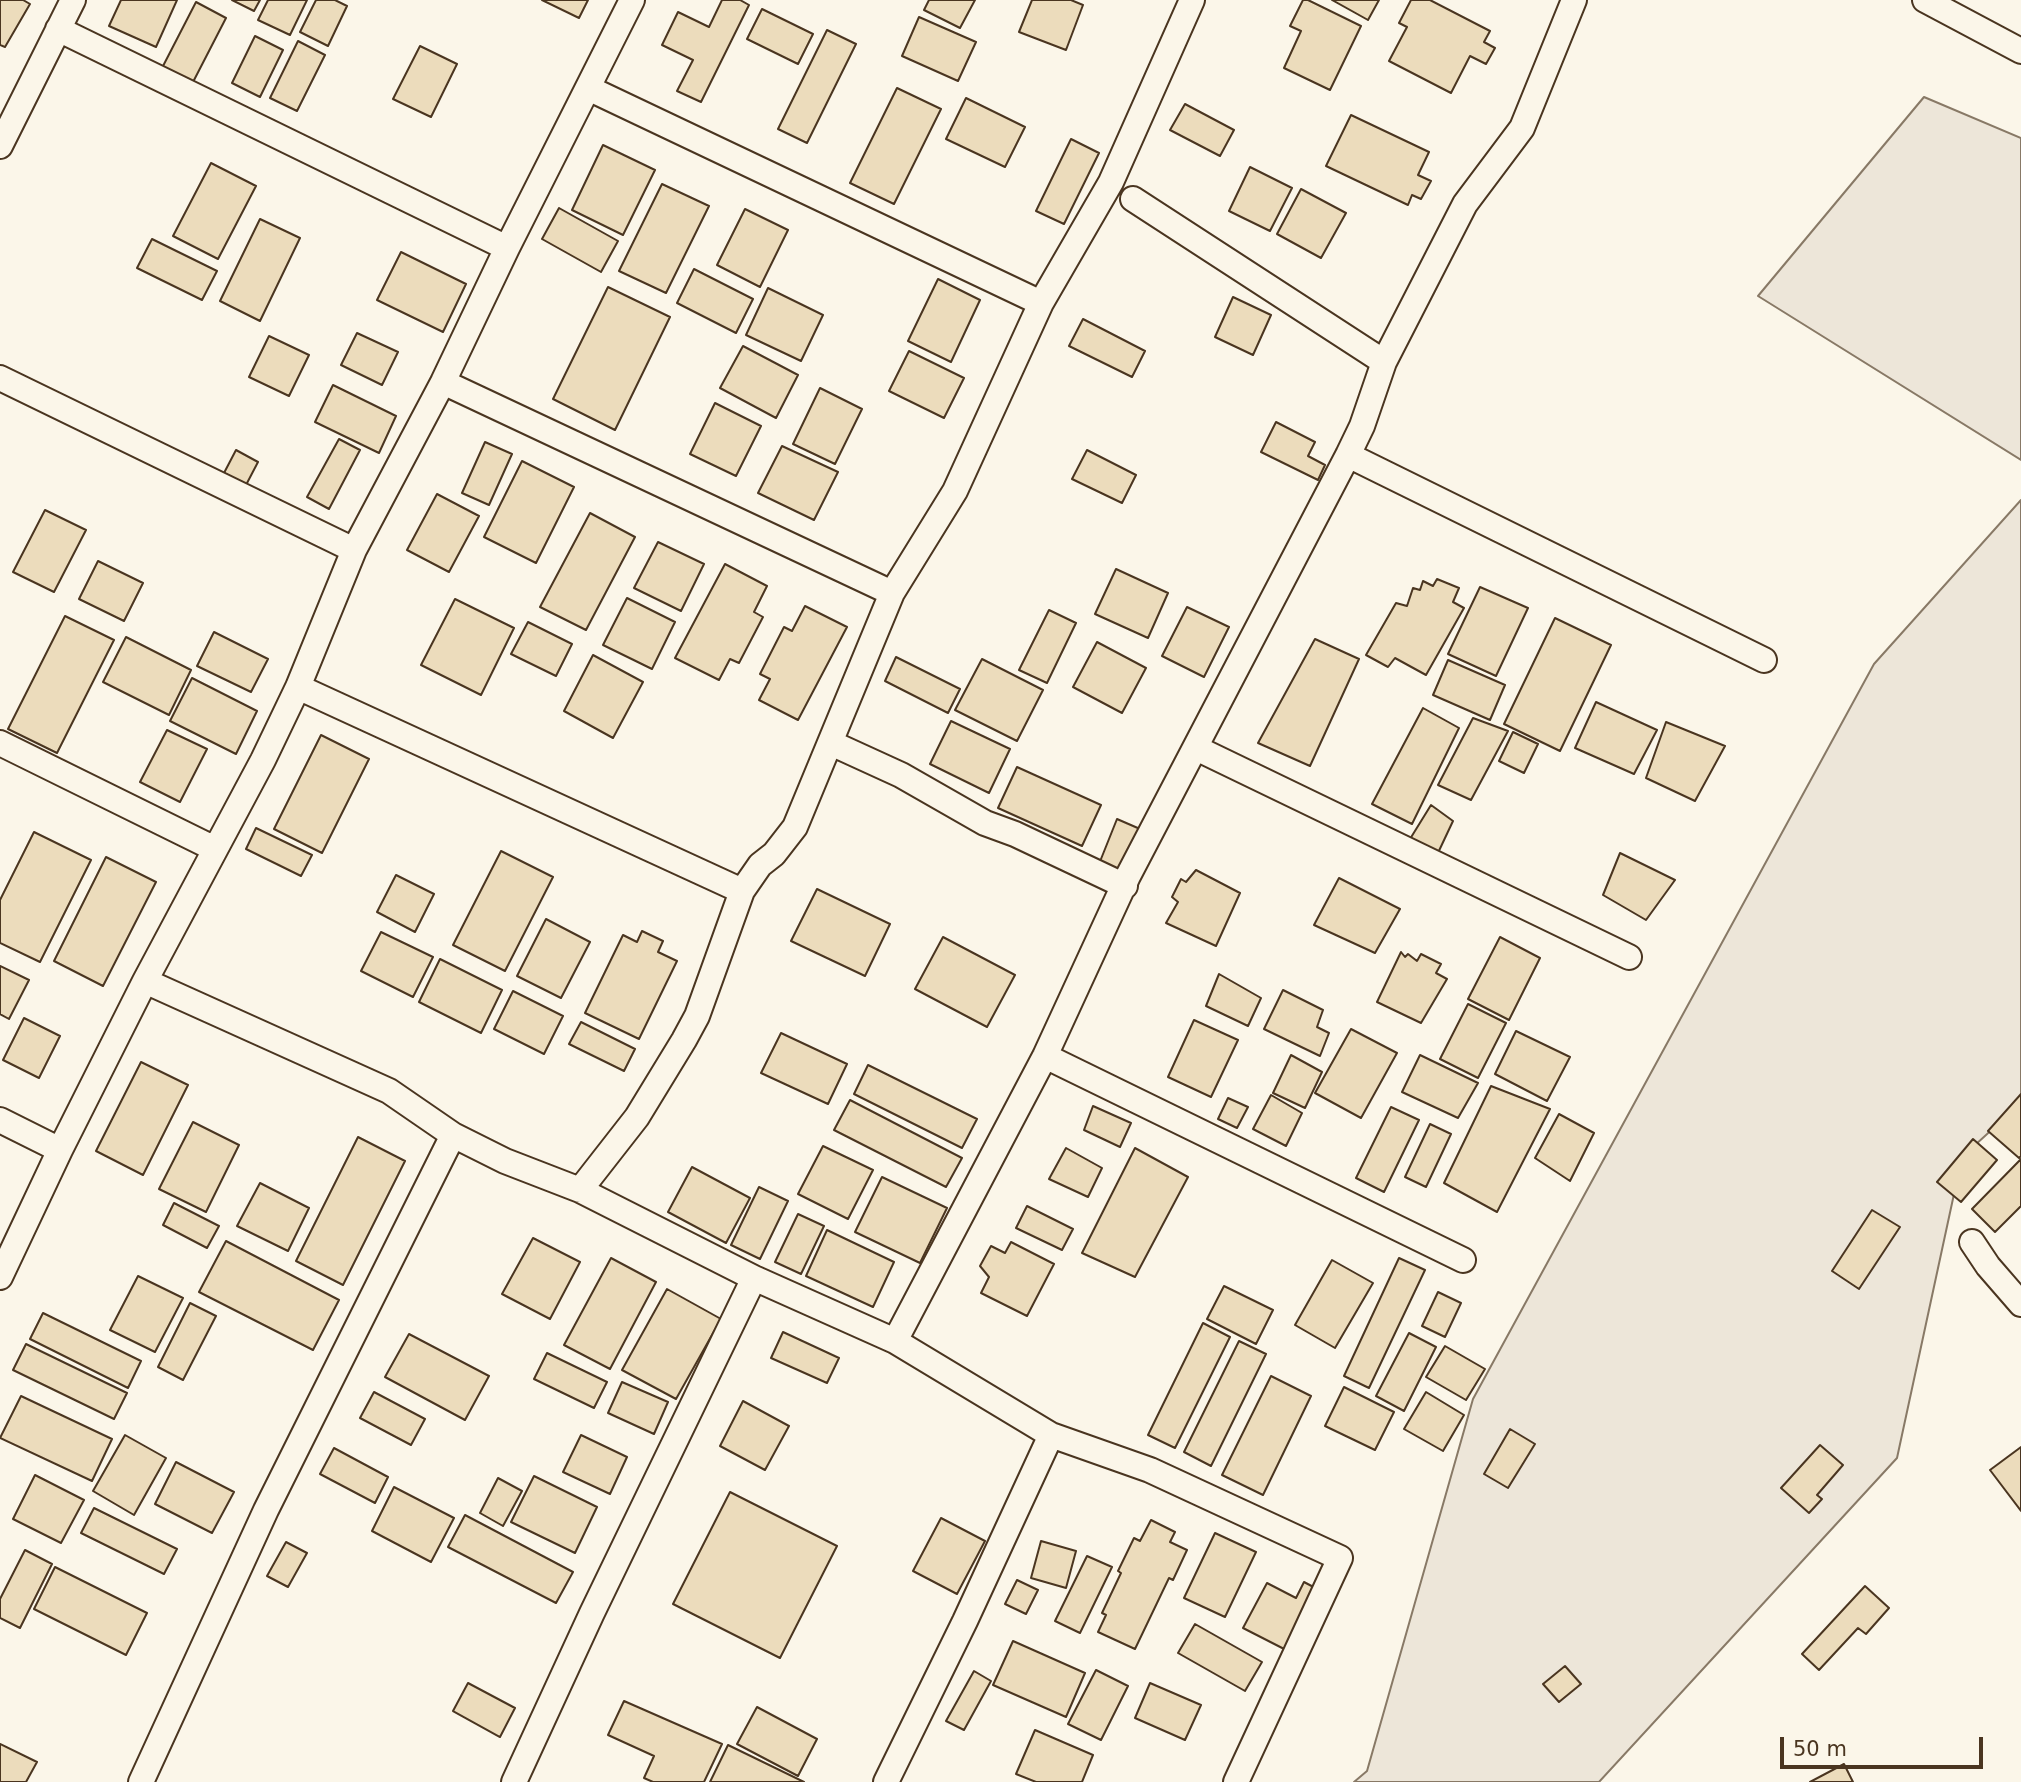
<!DOCTYPE html>
<html>
<head>
<meta charset="utf-8">
<style>
  body { margin:0 }
  #map { position:relative; width:2021px; height:1782px; overflow:hidden; background:#fbf6e9; font-family:"DejaVu Sans",sans-serif }
  canvas { display:block }
  .scale { position:absolute; left:1780px; top:1737px; width:203px; height:32px; box-sizing:border-box; border:4px solid #4a3520; border-top:0; padding-left:9px; font-size:21px; line-height:24px; white-space:nowrap; color:#4a3520; -webkit-text-stroke:5px #fbf6e9; paint-order:stroke }
</style>
</head>
<body>
<div id="map">
<canvas width="2021" height="1782"></canvas>
<div class="scale">50 m</div>
</div>
<script>
const context = document.querySelector('canvas').getContext('2d');
context.lineJoin = 'round';
function fill(path, color) {
  context.fillStyle = color;
  context.fill(path, 'evenodd');
}
function stroke(path, color, width, dash) {
  context.strokeStyle = color;
  context.lineWidth = width;
  context.lineCap = dash ? 'butt' : 'round';
  context.setLineDash(dash || []);
  context.stroke(path);
}
const green = new Path2D(`
  M1924,97l97,41v322l-263,-164z
  M2021,500v603l-59,54 -65,301 -298,324h-245l13,-11 106,-372 401,-735z`);
fill(green, '#ede6d9');
stroke(green, '#887966', 2);
const building = new Path2D(`
  M0,0h23l7,4 -25,43 -5,-2z
  M121,0h56l-21,47 -47,-21z
  M232,0h28l-6,11z
  M268,0h39l-17,35 -32,-15z
  M316,0h19l12,6 -19,40 -28,-14z
  M542,0h46l-9,18z
  M722,0h18l9,5 -48,97 -24,-11 16,-31 -31,-15 16,-33 31,15z
  M929,0h46l-15,28 -36,-18z
  M1032,0h39l12,5 -17,45 -47,-18z
  M1303,0h5l53,26 -31,64 -46,-22 17,-37 -11,-5z
  M1332,0h47l-11,20z
  M1411,0h19l60,31 -6,11 11,6 -9,16 -16,-8 -19,37 -62,-32 18,-34 -8,-4z
  M196,2l30,16 -34,66 -30,-16z
  M762,9l51,25 -15,30 -51,-25z
  M919,17l57,25 -18,39 -56,-25z
  M827,30l29,14 -49,99 -29,-14z
  M255,36l28,14 -23,47 -28,-14z
  M298,41l27,14 -28,56 -27,-13z
  M420,46l37,18 -26,53 -38,-18z
  M897,88l44,21 -47,95 -44,-21z
  M966,98l59,29 -20,40 -59,-28z
  M1185,104l49,26 -14,26 -50,-26z
  M1351,115l78,37 -11,23 13,6 -10,18 -9,-4 -4,10 -82,-39z
  M1071,139l28,14 -35,71 -28,-13z
  M603,145l52,25 -32,65 -51,-25z
  M211,163l45,23 -38,73 -45,-23z
  M1250,167l42,21 -22,43 -41,-20z
  M662,184l47,22 -43,87 -47,-22z
  M1301,189l45,24 -25,45 -44,-24z
  M559,208l59,33 -17,31 -59,-33z
  M745,209l43,21 -28,57 -43,-22z
  M260,219l40,19 -40,83 -40,-20z
  M152,239l65,32 -15,29 -65,-32z
  M401,252l65,32 -23,48 -66,-32z
  M694,269l59,30 -17,34 -59,-30z
  M938,279l42,21 -29,62 -43,-21z
  M608,287l62,30 -55,113 -62,-31z
  M768,288l55,27 -22,46 -55,-26z
  M1233,297l38,18 -18,40 -38,-18z
  M1083,319l62,32 -13,26 -63,-31z
  M357,333l41,19 -16,33 -41,-20z
  M269,336l40,19 -20,41 -40,-19z
  M743,346l55,29 -22,43 -56,-30z
  M909,351l55,27 -20,40 -55,-27z
  M333,385l63,31 -17,37 -64,-31z
  M820,388l42,21 -27,55 -42,-20z
  M715,403l46,23 -25,50 -46,-22z
  M1276,422l39,20 -7,14 17,9 -7,15 -57,-28z
  M339,439l21,11 -31,59 -22,-12z
  M485,442l27,12 -23,51 -27,-12z
  M782,446l56,26 -24,48 -56,-27z
  M236,450l22,12 -12,23 -22,-12z
  M1087,450l49,25 -14,28 -50,-24z
  M522,461l52,26 -38,76 -52,-26z
  M437,494l42,22 -30,56 -42,-22z
  M45,510l41,20 -32,62 -41,-20z
  M590,513l45,24 -49,93 -46,-23z
  M658,542l46,22 -23,47 -47,-23z
  M98,561l45,22 -19,38 -45,-22z
  M725,564l42,22 -13,26 9,5 -24,46 -9,-4 -11,21 -44,-22z
  M1116,569l52,24 -20,45 -53,-24z
  M1437,579l22,9 -6,14 11,6 -38,67 -31,-17 -7,9 -22,-12 30,-52 11,3 6,-18 7,2 3,-9 10,5z
  M1480,587l48,21 -32,68 -48,-22z
  M627,598l48,24 -23,47 -49,-24z
  M455,599l59,29 -33,67 -60,-30z
  M805,606l42,21 -49,93 -39,-20 11,-21 -10,-5 24,-47 8,4z
  M1187,607l42,20 -25,50 -42,-21z
  M1049,610l27,13 -29,60 -28,-13z
  M65,616l49,24 -57,113 -49,-24z
  M1555,618l56,27 -51,106 -56,-27z
  M528,622l44,22 -16,32 -45,-22z
  M214,632l54,27 -17,33 -54,-26z
  M126,637l65,33 -22,45 -66,-33z
  M1315,639l44,20 -49,107 -52,-23z
  M1097,642l49,26 -24,45 -49,-26z
  M593,655l50,27 -30,56 -49,-27z
  M896,657l64,32 -12,24 -63,-32z
  M982,659l61,31 -26,51 -62,-31z
  M1448,660l57,25 -15,35 -57,-25z
  M192,678l65,33 -21,43 -66,-33z
  M1596,702l61,28 -23,44 -59,-26z
  M1423,708l36,20 -47,96 -40,-20z
  M1473,718l35,13 -37,69 -33,-15z
  M951,721l59,28 -21,44 -59,-29z
  M1666,722l59,24 -30,55 -49,-23z
  M167,730l40,19 -27,53 -40,-20z
  M1513,732l25,12 -14,29 -25,-12z
  M321,735l48,24 -47,94 -48,-24z
  M1017,767l84,38 -19,41 -84,-38z
  M1431,805l22,16 -16,34 -27,-16z
  M1117,819l30,13 -19,44 -29,-12z
  M256,828l56,27 -11,21 -55,-27z
  M34,832l57,28 -51,102 -40,-19v-43z
  M501,851l52,26 -48,94 -52,-26z
  M1620,853l55,27 -29,40 -43,-25z
  M106,857l50,25 -53,104 -49,-25z
  M1196,870l44,23 -24,53 -50,-23 12,-21 -6,-5 9,-18 5,3z
  M396,875l38,19 -19,38 -38,-20z
  M1339,878l61,31 -25,44 -61,-28z
  M817,889l73,35 -25,52 -74,-35z
  M546,919l44,23 -29,56 -44,-22z
  M642,931l21,10 -5,11 19,9 -38,78 -54,-26 38,-78 14,7z
  M381,932l52,25 -20,40 -52,-26z
  M943,937l72,38 -28,52 -72,-38z
  M1500,937l40,21 -31,62 -41,-21z
  M1401,952l4,5 3,-3 9,7 4,-7 20,10 -5,9 11,6 -26,44 -44,-21z
  M440,959l62,31 -21,43 -62,-31z
  M0,966l29,14 -20,39 -9,-5z
  M1219,974l42,24 -13,28 -42,-20z
  M1283,990l40,20 -6,17 12,6 -9,23 -56,-27z
  M513,991l50,25 -19,38 -50,-25z
  M1468,1004l38,19 -28,55 -38,-19z
  M24,1018l36,18 -21,42 -36,-18z
  M1194,1020l44,20 -27,57 -43,-20z
  M581,1022l54,27 -11,22 -55,-27z
  M1351,1029l46,24 -36,65 -46,-25z
  M1516,1031l54,26 -23,44 -52,-27z
  M781,1033l66,31 -19,40 -67,-31z
  M1291,1055l31,17 -17,36 -32,-15z
  M1420,1055l58,28 -20,35 -56,-26z
  M141,1062l47,23 -45,90 -47,-24z
  M868,1065l109,54 -15,29 -108,-54z
  M1491,1086l59,23 -53,103 -53,-29z
  M2021,1094v62l-2,2 -31,-27z
  M1271,1095l31,18 -16,33 -33,-17z
  M1228,1098l20,9 -11,21 -19,-9z
  M850,1100l112,58 -16,29 -112,-57z
  M1093,1106l38,17 -11,24 -36,-17z
  M1391,1107l28,13 -35,72 -28,-14z
  M1559,1114l35,19 -24,48 -35,-23z
  M193,1122l46,23 -33,67 -47,-23z
  M1430,1124l21,10 -25,53 -21,-10z
  M358,1137l47,24 -62,124 -47,-24z
  M1973,1139l24,21 -36,42 -24,-20z
  M823,1146l50,24 -25,49 -50,-25z
  M1066,1148l36,20 -14,29 -39,-18z
  M1135,1148l53,29 -53,100 -53,-24z
  M2021,1159v47l-26,26 -23,-23z
  M692,1167l58,31 -24,45 -58,-31z
  M882,1177l65,31 -27,55 -65,-31z
  M260,1183l49,25 -21,43 -51,-25z
  M759,1187l29,14 -28,58 -29,-14z
  M174,1203l45,23 -12,22 -44,-23z
  M1027,1206l46,23 -11,21 -46,-22z
  M1872,1210l28,17 -41,62 -27,-18z
  M798,1214l26,12 -23,48 -26,-12z
  M827,1230l67,32 -21,45 -67,-31z
  M533,1238l47,24 -30,57 -48,-25z
  M226,1241l113,59 -26,50 -114,-58z
  M1011,1242l43,22 -27,52 -46,-23 8,-16 -9,-11 11,-20 14,7z
  M611,1258l45,24 -46,87 -46,-24z
  M1399,1258l26,12 -56,118 -25,-12z
  M1332,1260l41,23 -38,65 -40,-23z
  M138,1276l45,22 -28,54 -45,-22z
  M1224,1286l49,24 -17,34 -49,-25z
  M667,1289l54,30 -45,80 -54,-29z
  M1438,1292l23,11 -16,34 -23,-11z
  M190,1303l26,13 -33,64 -25,-13z
  M43,1313l98,48 -13,27 -98,-49z
  M1203,1323l27,14 -55,111 -27,-13z
  M783,1332l56,26 -12,25 -56,-25z
  M1409,1333l27,14 -32,64 -28,-15z
  M409,1334l80,42 -24,44 -80,-43z
  M1239,1341l27,13 -55,112 -27,-14z
  M26,1344l101,49 -13,26 -101,-49z
  M1445,1346l40,23 -19,31 -40,-23z
  M547,1353l60,29 -13,26 -60,-29z
  M1271,1376l40,20 -48,99 -41,-20z
  M622,1382l46,20 -14,32 -46,-21z
  M1344,1387l50,25 -19,38 -50,-24z
  M374,1392l51,27 -14,26 -51,-27z
  M1426,1392l38,23 -21,36 -39,-22z
  M21,1396l91,43 -20,42 -92,-43z
  M743,1401l46,25 -24,44 -45,-24z
  M1510,1429l25,15 -27,44 -24,-14z
  M125,1435l41,23 -32,57 -41,-24z
  M581,1435l46,22 -17,37 -47,-22z
  M1820,1445l23,20 -26,30 5,4 -13,14 -28,-25z
  M2021,1447v64l-31,-41z
  M334,1448l54,29 -13,26 -55,-29z
  M176,1462l58,30 -22,41 -57,-29z
  M35,1475l49,25 -23,43 -48,-24z
  M534,1476l63,31 -22,46 -64,-31z
  M498,1478l24,13 -19,35 -23,-13z
  M394,1487l60,31 -23,44 -59,-31z
  M730,1492l107,54 -57,112 -107,-54z
  M94,1508l83,41 -13,25 -83,-41z
  M465,1515l108,57 -17,31 -108,-56z
  M941,1518l44,23 -28,53 -44,-23z
  M1151,1520l24,12 -5,10 17,8 -14,30 -4,-2 -34,71 -37,-17 8,-17 -4,-2 19,-40 -3,-2 16,-33 6,3z
  M1215,1533l41,19 -31,65 -41,-19z
  M1041,1541l35,10 -10,37 -35,-10z
  M286,1542l21,11 -19,34 -21,-11z
  M25,1550l27,14 -32,64 -20,-10v-19z
  M1087,1556l25,11 -32,66 -25,-12z
  M55,1567l92,46 -21,42 -92,-46z
  M1017,1580l21,10 -12,24 -21,-10z
  M1304,1582l17,9 -31,61 -47,-24 24,-45 29,15z
  M1865,1586l24,22 -23,26 -8,-6 -39,42 -17,-16z
  M1195,1624l67,38 -17,29 -67,-38z
  M1013,1641l72,32 -19,44 -73,-32z
  M1565,1666l16,18 -22,18 -16,-18z
  M1096,1670l32,16 -27,54 -33,-16z
  M974,1671l17,10 -27,49 -18,-9z
  M468,1683l47,25 -15,29 -47,-26z
  M1150,1683l51,22 -16,35 -50,-22z
  M624,1701l98,43 -18,38h-51l-9,-4 10,-22 -46,-21z
  M757,1707l60,32 -19,37 -61,-32z
  M1035,1730l58,25 -11,27h-46l-20,-8z
  M0,1744l37,18 -11,20h-26z
  M728,1745l76,37h-94z
  M1844,1764l9,18h-43z`);
fill(building, '#ecdcbc');
stroke(building, '#4a3520', 2);
const minor = new Path2D(`
  M1925,0l96,51
  M58,29l449,219
  M588,88l453,215
  M0,146l73,-146
  M1133,199l251,163
  M0,378l354,172
  M443,382l449,211
  M1348,455l416,205
  M298,687l444,204
  M0,743l215,106
  M831,743l70,32 84,48 30,11 110,52
  M1196,748l433,209
  M145,981l244,110 64,44 52,26 75,29 174,88 141,63 156,94 99,35 190,88 -104,224
  M1045,1056l418,204
  M0,1120l60,30
  M580,1190l57,-73 47,-77 13,-24 45,-125 18,-26 14,-11 21,-27 97,-234 63,-102 86,-188 70,-121 81,-182
  M1972,1242l16,24 33,38
  M0,1277l60,-127 85,-169 118,-221 35,-73 56,-137 89,-168 64,-134 125,-248
  M895,1341l150,-285 83,-180 220,-421 14,-29 22,-64 81,-158 57,-76 52,-128
  M141,1782l125,-272 187,-375
  M514,1782l78,-169 162,-335
  M886,1782l79,-161 86,-186`);
stroke(minor, '#4a3520', 28);
stroke(minor, '#fbf6e9', 24);
</script>
</body>
</html>
